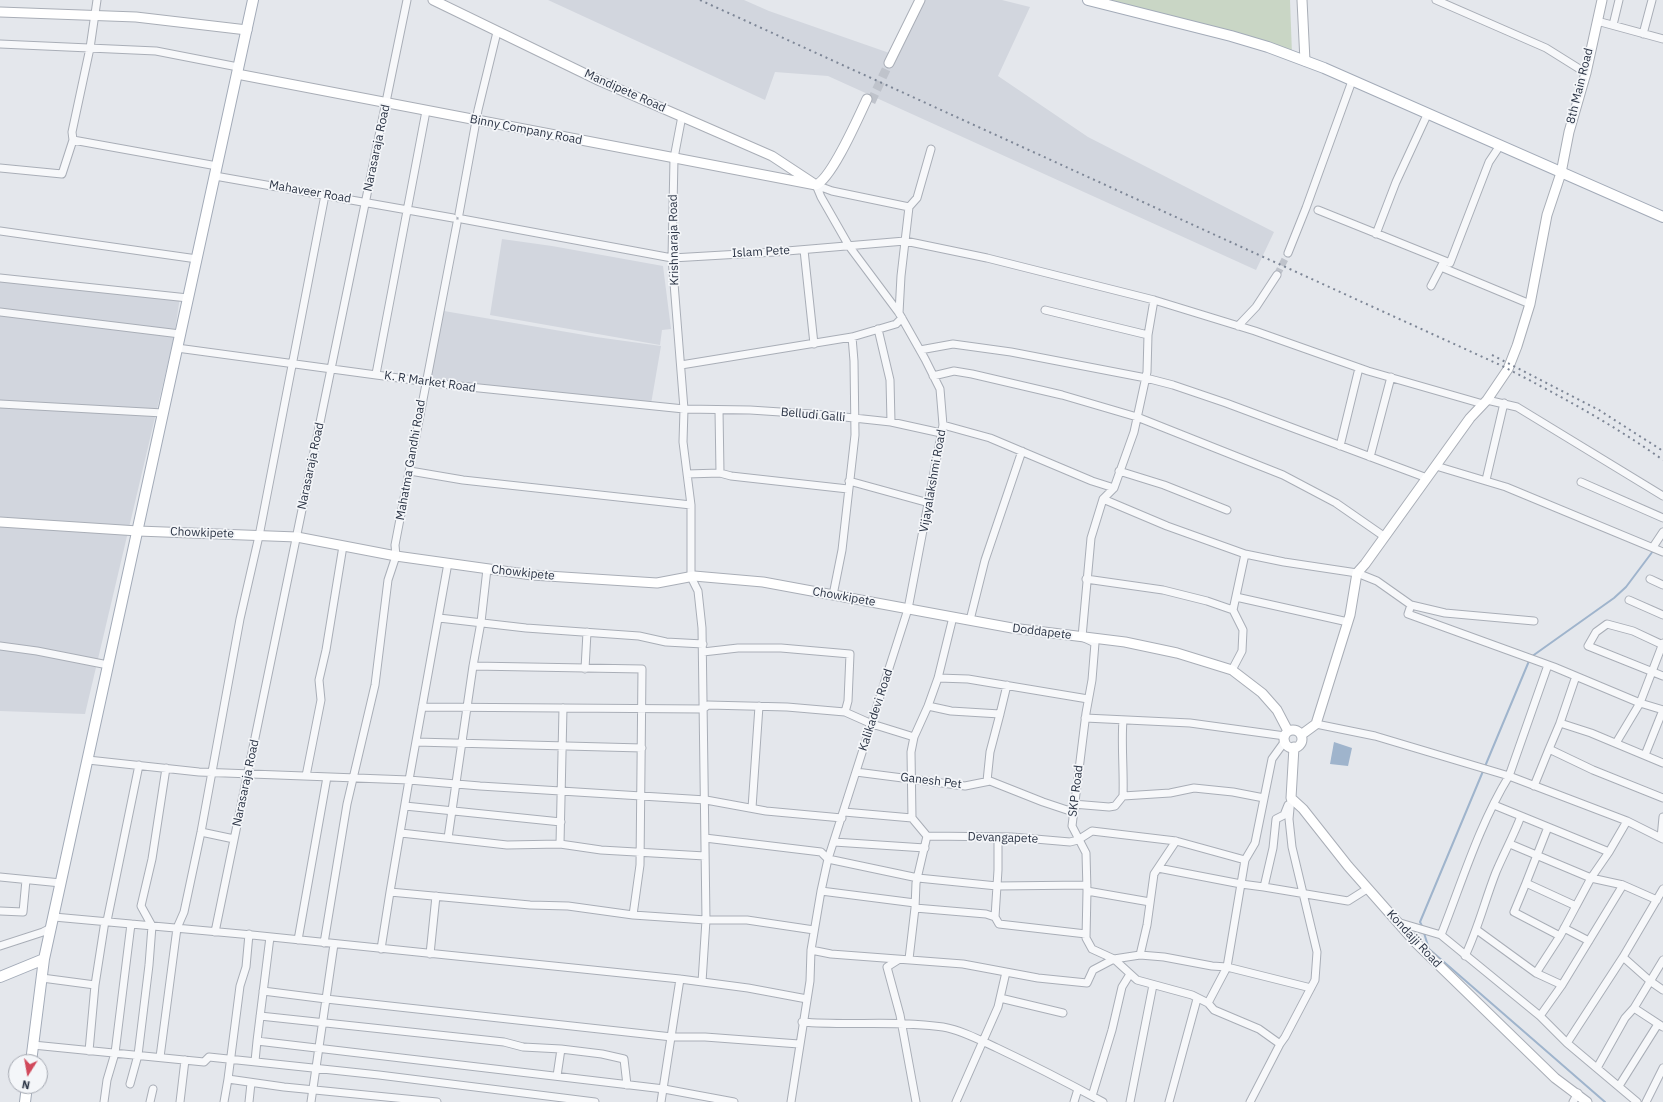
<!DOCTYPE html>
<html>
<head>
<meta charset="utf-8">
<style>
  body { margin:0 }
  #map { position:relative; width:1663px; height:1102px; overflow:hidden; background:#e4e7ec; font-family:"IBM Plex Sans",sans-serif }
  canvas { display:block }
  .north { position:absolute; left:8px; top:1054px; width:40px; height:40px; box-sizing:border-box; background:#f4f6f9; border:1px solid #a4a8b1; border-radius:50%; rotate:191deg; font-size:11px; font-weight:700; line-height:16px; text-align:center; color:#2b3445 }
  .north::after { content:''; display:block; margin:auto; width:14px; height:18px; background:#d1495b; clip-path:polygon(50% 0,100% 100%,50% 72%,0 100%) }
</style>
</head>
<body>
<div id="map">
<canvas width="1663" height="1102"></canvas>
<div class="north">N</div>
</div>
<script>
const context = document.querySelector('canvas').getContext('2d');
context.lineJoin = 'round';
function fill(path, color) {
  context.fillStyle = color;
  context.fill(path, 'evenodd');
}
function stroke(path, color, width, dash) {
  context.strokeStyle = color;
  context.lineWidth = width;
  context.lineCap = dash ? 'butt' : 'round';
  context.setLineDash(dash || []);
  context.stroke(path);
}
function label(font, color, halo, rows, align = 'center') {
  context.font = font + ' "IBM Plex Sans",sans-serif';
  context.lineWidth = 3.5;
  context.setLineDash([]);
  context.textBaseline = 'middle';
  context.strokeStyle = halo;
  context.fillStyle = color;
  for (const [text, x, y, turn = 0] of rows) {
    context.save();
    context.translate(x, y);
    context.rotate((+turn || 0) * Math.PI / 180);
    context.textAlign = isNaN(turn) ? turn : align;
    if (halo) context.strokeText(text, 0, 0);
    context.fillText(text, 0, 0);
    context.restore();
  }
}
fill(new Path2D(`
  M548,0h196l25,11 129,45 27,-56h77l28,7 -32,69 90,61 186,95 -18,38 -428,-194 -53,-4 -10,28z
  M502,239l50,7 111,20 8,63 -9,1 -2,15 -170,-30z
  M0,276l180,21 -6,40 -89,377 -85,-3z
  M444,311l152,26 65,9 -10,58 -222,-26z`), '#d2d6de');
fill(new Path2D(`
  M1091,0h199l2,54z`), '#c9d6c5');
fill(new Path2D(`
  M1334,742l18,6 -4,18 -18,-2z`), '#9fb4cc');
stroke(new Path2D(`
  M1531,657l83,-59 12,-11 27,-36
  M1422,926l-2,-4 109,-261
  M1424,933l5,16 176,153`), '#9fb4cc', 2);
stroke(new Path2D(`
  M1277,275l11,-22`), '#bfc3cb', 7, [7, 3.5]);
stroke(new Path2D(`
  M871,102l18,-39`), '#bfc3cb', 9, [9, 4.5]);
const street = new Path2D(`
  M1436,0l110,48 40,25
  M1597,21l66,18
  M1613,25l6,-25
  M1643,34l9,-34
  M0,44l156,7 82,16
  M682,116l-8,42 -2,100 12,151 -1,33 8,63v72l7,14 4,37 4,292 -4,62
  M73,140l144,26
  M0,168l62,6 11,-34 -1,-8 18,-84 7,-48
  M215,176l238,42
  M816,185l16,6 77,16 -8,69 -2,37
  M909,207l8,-9 14,-49
  M1318,210l132,53 39,-101 10,-15
  M459,214l19,-104 19,-78
  M462,219l210,39 103,-6 130,-11 82,17 167,42 101,31 113,40 115,33
  M0,231l197,28
  M1376,234l20,-52 31,-67
  M804,250l10,94
  M1288,253l18,-45 46,-127
  M1441,267l89,37
  M0,278l188,20
  M1431,286l12,-23
  M1045,310l103,25
  M0,312l180,22
  M1238,326l18,-19 21,-32
  M878,329l12,51 1,42
  M177,348l273,37 234,24 66,1 76,5 65,7 50,11
  M920,350l33,-6 58,8 135,26 27,7 53,18 201,75
  M681,365l171,-28 44,-13 6,-6
  M376,374l50,-263
  M933,376l21,-5 18,3 90,21 75,22 146,58 53,28 49,34
  M1487,400l30,7 146,89
  M0,404l163,9
  M719,410l1,63
  M943,425l47,13 102,43 22,7
  M1340,446l19,-78
  M1370,457l21,-80
  M1436,466l70,21 157,65
  M410,471l53,9 228,25
  M1119,471l45,14 63,25
  M687,474l33,-1 11,3 117,13
  M1486,480l18,-77
  M849,481l80,22
  M1581,482l82,36
  M1103,499l64,27 78,28 39,8 73,11 20,8 34,24
  M1653,547l10,-15
  M448,563l-39,217 71,6 226,14 60,11 76,7
  M1086,579l77,11 44,11 26,9
  M1650,579l13,6
  M833,595l9,-45 13,-115 -1,-74 -2,-24
  M1236,597l112,25
  M1629,600l34,15
  M439,618l87,10 113,8 27,6 37,2
  M970,620l15,-60 37,-109
  M1534,621l-89,-8 -34,-8 -3,9 146,53 86,36 23,-60
  M1663,645l-30,-14 -26,-7 -11,8 -8,14 75,30
  M0,646l37,5 71,14
  M703,652l35,-4h43l69,6 -2,47 -3,11
  M1548,665l-39,111c-30,49 -47,106 -68,159l99,81 27,27 70,59
  M473,666l8,-44 6,-53
  M585,669l2,-37
  M1232,670l10,-19 1,-21 -10,-20 12,-56
  M938,678l15,-61
  M928,706l23,5 49,3 7,-29
  M422,707l281,2 5,-4 79,2 58,5 27,12 42,13 -3,15 1,66 15,18 -11,47 -1,25 -6,51
  M563,708l-3,136 41,6 104,6
  M1085,718l105,5 95,13
  M1123,720c-2,25 1,50 0,76
  M1560,723l16,-47
  M1316,724l59,12 134,40 118,45 36,18
  M914,737l14,-31 10,-28 30,1 120,20
  M1285,741l-13,18 -17,84 -10,17 -18,107 -19,36 -16,-8 -55,-15 -23,-21 26,-4 24,2 48,9 15,1 84,21
  M416,742l226,6
  M1616,743l24,-40 23,7
  M1645,755l18,-45
  M88,760l111,12 210,8 -19,112 140,13 38,1 65,9 73,5h41l67,10
  M1663,763l-72,-30 -31,-10 -11,26 44,21 70,28
  M856,772l109,14 25,-5 53,21 30,10
  M306,776l15,-76 -2,-20 7,-30 17,-104
  M987,781l3,-29 10,-38
  M1534,786l15,-37
  M1073,804l36,3 6,-1 8,-10 47,-3 24,-5 39,4 31,6
  M405,806l156,16
  M752,808l7,-102
  M844,812l68,6
  M1521,816l88,36 18,-31
  M201,832l33,7
  M401,833l106,12 53,-1
  M927,836l85,1 58,5 8,-2 14,-9 84,10 69,19
  M448,838l25,-172 169,3 -2,196 -7,50
  M705,838l116,14 7,7 90,19 79,8 90,-1
  M1661,838l2,-21
  M834,842l91,6
  M1510,844l81,34 18,-26
  M1158,868l18,-27
  M0,877l61,6
  M1526,883l22,-56
  M1264,887l84,14 19,-12
  M1663,889l-40,68 27,24 13,9
  M821,891l94,12
  M1087,891l63,11
  M1576,906l-16,30 -46,-24 12,-29 50,23 15,-28 32,7 34,15
  M915,908l71,6 9,3 4,7 87,10
  M0,911l23,1 3,-32
  M54,917l198,18 428,44 68,9 59,11
  M995,917l3,-47v-33
  M107,921l32,-156
  M1397,922l44,13
  M1564,928l25,13
  M1477,930l59,43 24,-37
  M215,932l192,-932
  M249,934l-3,33 -6,19 -12,93 56,8 153,15
  M270,937l-13,104 407,48 70,13
  M298,940l29,-163
  M324,943l23,-139 28,-119 13,-105 8,-24 -1,-11 62,-322
  M334,944l-8,55 346,38h33l94,7
  M0,946l43,-14 8,-4
  M381,949l9,-57
  M811,950l20,4 132,10 75,14 49,5 6,-13 21,-11
  M430,954l6,-58
  M1140,955l7,-30 7,-51 4,-6 83,16 23,3 9,-39 3,-29 8,-4 4,-10
  M1465,956c13,-27 20,-56 31,-84 8,-19 18,-37 25,-56l-27,-11
  M1114,959l-22,-10 -6,-11 1,-47 -1,-38 -14,-27 14,-113 6,-33 3,-37 -13,-6 9,-99 12,-39 11,-11 20,-56 13,-60 1,-37 6,-35
  M898,960l-11,7 13,48 16,87
  M1663,960l-29,48 29,19
  M1536,973l26,12
  M42,978l53,7
  M263,991l63,8 -15,103
  M1000,998l63,15
  M1208,1003l6,7 45,19 21,15
  M260,1016l244,26 19,5 38,2
  M1540,1016l22,-31 61,-100
  M802,1022c47,4 95,-2 141,5 18,3 37,13 54,21 36,17 71,35 106,54
  M1567,1043l56,-86
  M33,1045l171,17 5,-5 170,18 216,27
  M89,1051l6,-66 10,-64
  M160,1057l17,-129 7,-16 17,-80 39,-213 19,-83 66,-341
  M255,1061l2,-20
  M1597,1068l28,-50 9,-10
  M557,1076l4,-27 41,5 22,5 3,26
  M130,1084l8,-29 11,-90 3,-39 -11,-20 11,-47 14,-91
  M1619,1086l39,-62
  M1092,1096l20,-66 10,-43 8,-13
  M104,1102l3,-22 8,-27 16,-129
  M150,1102l3,-13
  M180,1102l5,-42
  M224,1102l4,-23
  M249,1102l2,-19
  M661,1102l19,-123
  M791,1102l19,-121 1,-31 10,-59 7,-32 80,-250 35,-184 -3,-36 -15,-30 -26,-46 -50,-67 -28,-49 -5,-12
  M956,1102l42,-95 8,-35
  M1074,1102l4,-13
  M1130,1102l23,-117
  M1169,1102l28,-103
  M1250,1102l30,-58 5,-7 30,-57 2,-28 -25,-105 -3,-28 2,-21
  M1573,1102l5,-9
  M1646,1102l17,-34`);
const secondary = new Path2D(`
  M433,0l167,81 172,75 41,27
  M1302,0l3,61
  M0,12l136,5 111,13
  M889,63l31,-63
  M237,74l579,111
  M816,185c16,-7 42,-67 51,-86
  M0,522l138,9 159,6 99,19 136,19 125,8 37,-7 69,6 249,46 113,14 52,11 55,17 30,23 15,17 11,21
  M1284 739a9 9 0 1 1 18 0a9 9 0 1 1-18 0Z
  M1301,735l15,-11 34,-109 7,-42 8,-9 105,-146 17,-18 21,-31 9,-23 13,-42 17,-89 14,-42 8,-41 17,-59 16,-73
  M1294,747l-3,51 12,11 45,57 67,76 140,136 32,24`);
const primary = new Path2D(`
  M1088,0l143,36 37,11 56,21 339,149
  M0,977l44,-18
  M31,1062l13,-103 209,-959
  M25,1102l2,-16`);
stroke(street, '#a9aeb7', 9);
stroke(secondary, '#a9aeb7', 11);
stroke(primary, '#a3abb8', 12);
stroke(street, '#f7f8fa', 7);
stroke(secondary, '#fff', 9);
stroke(primary, '#fff', 10);
stroke(new Path2D(`
  M700,0l798,364c57,29 113,59 165,96
  M1492,355l107,55 64,41`), '#7d8696', 2, [2, 4]);
label('12px', '#2b3445', '#f4f6f9', [
  ["8th Main Road",1580,86,-76],
  ["Mandipete Road",625,91,24],
  ["Binny Company Road",526,130,11],
  ["Narasaraja Road",377,148,-78],
  ["Mahaveer Road",310,192,10],
  ["Krishnaraja Road",674,240,-91],
  ["Islam Pete",761,252,-3],
  ["K. R Market Road",430,382,8],
  ["Belludi Galli",813,415,5],
  ["Mahatma Gandhi Road",411,460,-80],
  ["Narasaraja Road",311,466,-78],
  ["Vijayalakshmi Road",933,481,-80],
  ["Chowkipete",202,533,2],
  ["Chowkipete",523,573,6],
  ["Chowkipete",844,597,10],
  ["Doddapete",1042,632,7],
  ["Kalikadevi Road",876,710,-72],
  ["Ganesh Pet",931,781,7],
  ["Narasaraja Road",246,783,-78],
  ["SKP Road",1076,791,-83],
  ["Devangapete",1003,838,2],
  ["Kondajji Road",1414,939,47]
]);
</script>
</body>
</html>
